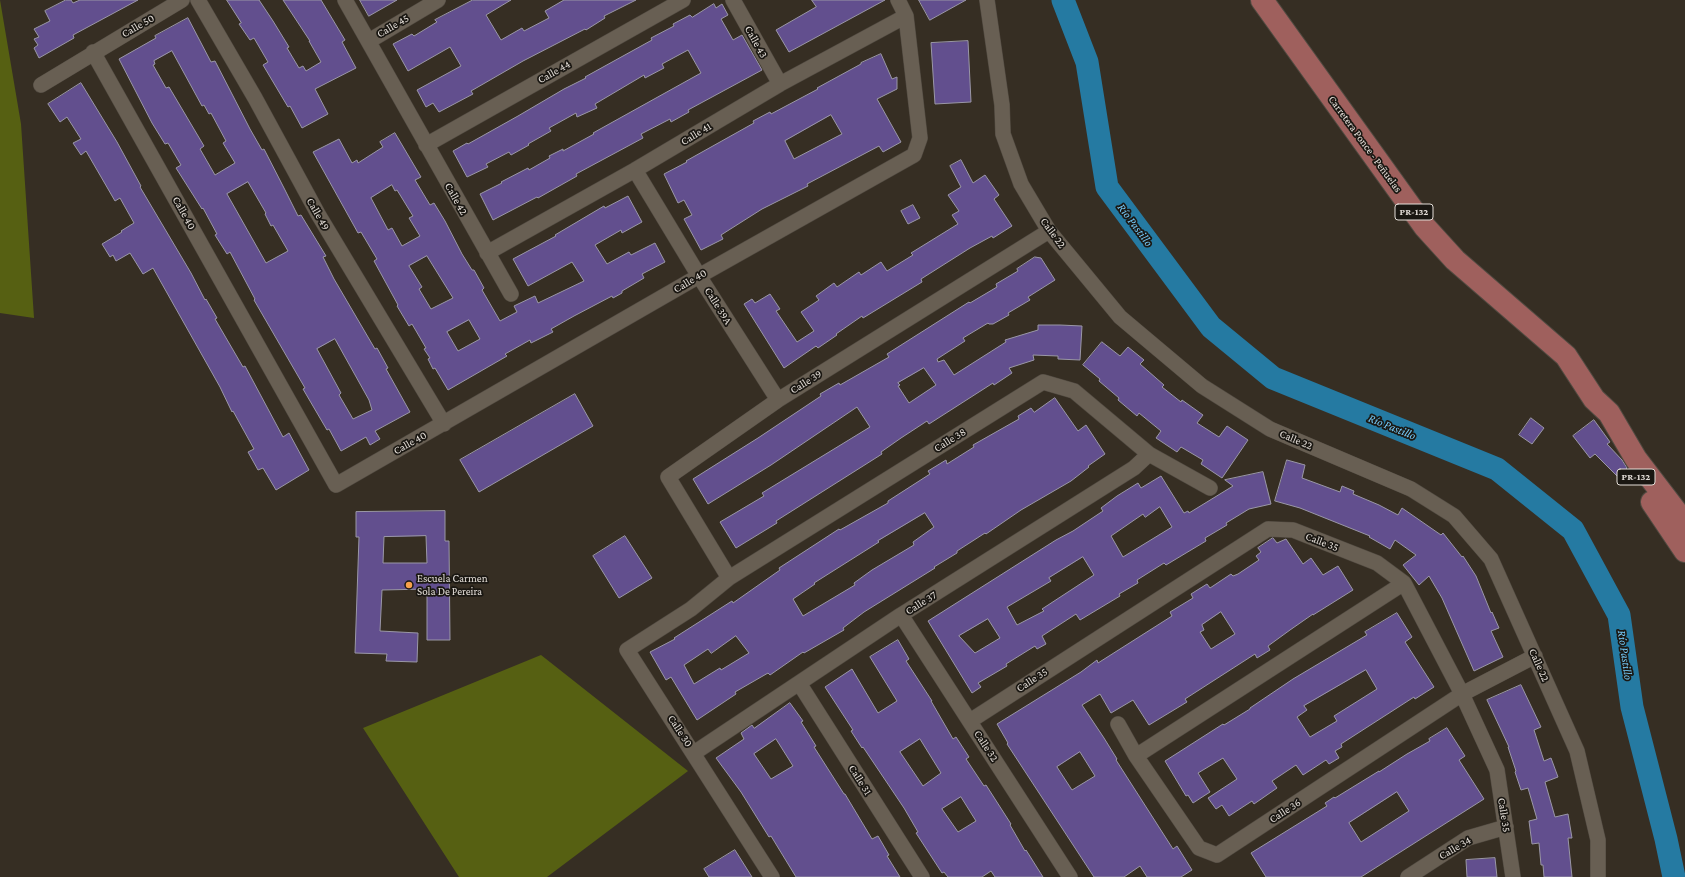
<!DOCTYPE html>
<html>
<head>
<meta charset="utf-8">
<style>
  body { margin:0 }
  canvas { display:block; background:#362e23 }
</style>
</head>
<body>
<canvas width="1685" height="877"></canvas>
<script>
const context = document.querySelector('canvas').getContext('2d');
context.lineJoin = 'round';
function fill(path, color) {
  context.fillStyle = color;
  context.fill(path, 'evenodd');
}
function stroke(path, color, width, dash) {
  context.strokeStyle = color;
  context.lineWidth = width;
  context.lineCap = dash ? 'butt' : 'round';
  context.setLineDash(dash || []);
  context.stroke(path);
}
function label(font, color, halo, rows, align = 'center') {
  context.font = font + ' "Crimson Pro",serif';
  context.lineWidth = 3.5;
  context.setLineDash([]);
  context.textBaseline = 'middle';
  context.strokeStyle = halo;
  context.fillStyle = color;
  for (const [text, x, y, turn = 0] of rows) {
    context.save();
    context.translate(x, y);
    context.rotate((+turn || 0) * Math.PI / 180);
    context.textAlign = isNaN(turn) ? turn : align;
    if (halo) context.strokeText(text, 0, 0);
    context.fillText(text, 0, 0);
    context.restore();
  }
}
fill(new Path2D(`
  M0,0l21,124 13,194 -34,-5z
  M541,655l147,116 -141,106h-88l-96,-149z`), '#566012');
stroke(new Path2D(`
  M1063,0l24,62 20,125 104,140 62,51 224,91 76,61 46,85 13,92 34,132 8,38`), '#257aa2', 23);
const building = new Path2D(`
  M66,0h5l2,3 7,-3h58l-65,35 1,3 -35,20 -5,-10 4,-3 -4,-6 5,-2 -5,-8 16,-8 -5,-10z
  M227,0h32l14,21 16,26 -2,1 12,20 4,-2 3,5 15,-9 -12,-21h1l-27,-41h38l24,40 -3,2 14,26 -41,21 13,25 -26,14 -12,-22 -2,1 -25,-42 5,-3 -14,-24 -4,2 -11,-16 2,-1z
  M360,0h37l-28,16z
  M473,0h38l-25,15 15,25 21,-12 2,3 25,-13 -4,-7 19,-11h72l-32,16 1,2 -19,12 -1,-1 -62,32 -52,30 2,3 -34,18 -6,-9 -7,4 -9,-17 44,-24 -11,-19 -42,24 -15,-27 19,-10 2,2 23,-14 -2,-2z
  M812,0h73l-96,52 -13,-22 40,-23z
  M919,0h47l-36,20z
  M714,4l2,4 6,-4 6,11 -7,4 12,21 9,-5 20,35 -74,40 1,2 -18,10 -1,-3 -29,15 2,4 -67,36 1,2 -39,22 -1,-1 -44,23 -13,-26 22,-11 -1,-1 27,-14 1,2 21,-12 -1,-2 14,-7v2l31,-17 -1,-1 108,-60 -13,-23 -26,14 2,4 -19,10 -1,-3 -49,29 2,4 -20,9 -1,-4 -27,15 2,3 -23,13 1,1 -18,10 -2,-3 -23,12 2,3 -21,10 -14,-26 14,-8 1,1 50,-28 46,-27 22,-11 -1,-1 67,-37 -1,-2 23,-12 -1,-2 17,-9 2,2z
  M188,18l23,44 4,-1 35,68 12,21 2,-1 21,41 13,26 3,-1 25,41 -3,1 11,22 41,70 2,-1 11,20 -2,1 24,43 -35,19 5,8 -10,6 -4,-8 -25,14 -12,-22 -2,1 -24,-41 2,-1 -51,-88 1,-1 -25,-47 -3,2 -12,-19 2,-1 -14,-26 -1,1 -26,-41 5,-3 -13,-22 -3,1 -13,-21 -33,-64 37,-21 -1,-2zM172,51l30,55 2,-1 5,9 2,-1 15,28 -3,2 12,20 -20,12 -15,-26 4,-3 -35,-59 -3,1 -13,-23 2,-1 -1,-3zM248,182l18,31 -1,1 6,12 2,-1 15,26 -22,12 -39,-69zM335,339l34,61 3,10 -19,9 -14,-24 2,-2 -24,-44z
  M968,41l3,61 -36,2 -4,-61z
  M881,54l11,25 5,-2v12l-20,10 24,43 -18,10 -4,-6 -72,38 1,2 -46,23 -41,26 2,4 -22,11 -17,-31 8,-4 -8,-15 -6,3 -14,-29 23,-12 -1,-1 68,-38 -1,-2 17,-9 1,2 47,-25 -1,-1 44,-24v-1zM831,115l11,19 -48,25 -9,-18z
  M81,83l36,59 24,44 -1,1 51,86 14,27 1,-1 11,19 -2,1 28,48 2,-1 38,71 6,-4 20,37 -33,20 -13,-22 -5,2 -10,-18 6,-3 -21,-38 -1,1 -12,-25 -67,-119 -10,6 -13,-21 -14,8 -3,-6 -3,2 -8,-13 20,-12 -1,-1 13,-8 -14,-25 -5,3 -29,-50 -5,4 -8,-12 8,-4 -14,-22 -7,5 -12,-18z
  M395,133l26,44 -6,3 15,25 4,-2 11,18 17,33 10,16h2l10,18 -2,2 18,31 17,-9 -3,-6 21,-10 3,7 46,-22 -12,-19 -44,24 -15,-27 43,-23 -1,-1 49,-29 1,2 23,-12 14,26 -20,11 -1,-3 -26,15 12,19 22,-12 2,3 24,-12 10,19 -23,12 2,4 -22,13v2l-9,5 -1,-2 -38,20 -23,13 2,3 -22,11 -1,-3 -25,14 2,2 -59,34 -13,-22 -2,1 -5,-10 2,-1 -6,-9 2,-1 -14,-24 -3,2 -12,-20 1,-1 -24,-44 3,-2 -16,-27 -3,1 -45,-81 26,-13 13,24 5,-3 1,3 25,-16 -3,-5zM392,185l3,6 2,-1 16,26 -4,2 11,18 -18,10 -10,-18 -4,2 -17,-32zM427,256l26,42 -22,11 -12,-20 3,-2 -13,-21zM469,320l11,19 -22,12 -11,-19z
  M961,160l12,23 12,-8 14,20 -5,4 18,27 -19,12 -1,-2 -22,12 -49,31 1,3 -59,36 -1,-2 -26,18 1,1 -19,13 -2,-2 -32,22 -40,-64 8,-5 3,4 15,-9 10,15 -4,2 21,31 17,-11 -13,-19 18,-12 -3,-4 18,-13 3,4 22,-15 2,3 20,-13 6,9 26,-16 -2,-2 47,-29 -6,-9 7,-4 -11,-16 13,-8 -11,-21z
  M913,205l7,13 -12,6 -7,-13z
  M1035,257l6,1 14,22 -27,17 2,3 -22,13 1,2 -16,9h-4l-1,-1 -25,15 2,3 -28,18 1,3 6,-2 10,15 52,-33 -1,-2 33,-10v-5h22l22,1 -2,34 -22,-1v-3l-25,-1 1,5 -25,8 3,5 -18,12 -1,-2 -64,41 -2,-3 -26,17 -20,14 1,2 -106,67 1,2 -41,25 -16,-26 44,-26 -2,-3 108,-66 -13,-20 -86,58 -63,39 -15,-25 65,-41 63,-42 -1,-2 19,-11 1,2 49,-28 -2,-3 82,-52 1,1 27,-16 -1,-3 22,-13 -1,-2zM924,368l12,17 -27,18 -11,-17 2,-1 -2,-2z
  M1102,342l18,14 8,-9 16,13 -4,4 24,21 -2,2 19,15 1,-2 21,15 -6,8 22,14 8,-11 21,14 -26,38 -21,-14 2,-4 -22,-13 -4,5 -21,-14 5,-7 -22,-18 -2,3 -19,-16 1,-2 -20,-17 1,-2 -17,-14z
  M575,394l18,32 -114,66 -19,-32z
  M1055,398l23,33 8,-6 19,29 -17,12 1,1 -18,14 -50,29 -35,24 -1,-1 -28,18v2l-23,14 1,1 -71,44 -21,16 1,2 -40,23 -1,-1 -33,23 -2,-2 -33,19 1,2 -39,26 -26,-43 -5,3 -16,-28 25,-13 -1,-1 58,-37 1,2 47,-33 -1,-2 60,-39 1,1 48,-27v-2l42,-27 -2,-3 18,-11 1,4 27,-17 -1,-2 46,-26 -1,-3 13,-8 3,4zM925,513l9,14 -21,15 1,3 -42,25 -18,13 1,2 -52,31 -10,-17 22,-15 -1,-1 65,-41 -1,-1zM736,636l13,17 -28,17 -1,-2 -26,16 -10,-19 24,-16 3,4z
  M1531,418l13,10 -12,16 -13,-9z
  M1594,420l16,22 -3,2 15,16 5,8 -9,9 -23,-23 -5,4 -17,-22z
  M1287,460l18,5 -3,13 38,14 2,-6 12,5 -1,3 26,11 19,10 4,-7 39,27 2,-2 19,24 1,-1 13,20 15,37 1,-1 7,16 -8,3 12,26 -29,14 -32,-73 -13,-22 -10,9 -16,-20 13,-10 -21,-15 -5,9 -21,-12 1,-1 -70,-28 -25,-7z
  M1263,472l8,32 -22,5 -23,14 1,2 -22,13 1,3 -40,24 -2,-2 -27,17 1,3 -19,11 1,2 -40,24 -4,-6 -34,22 4,8 -9,5 -2,-3 -29,18 1,2 -29,17 3,4 -9,6 -44,-72 128,-81 17,-9 30,-20 -2,-3 16,-12 21,-13 3,5 20,-12 23,37 4,-2 1,2 44,-27 -8,-6zM1160,507l12,20 -49,30 -12,-21 32,-22 2,3zM1083,557l11,18 -52,34 2,2 -27,14 -10,-18 44,-26 -2,-3zM988,619l12,19 -25,15 -16,-17z
  M445,511v30h4l1,99h-23v-51l-45,1 -2,41 38,2 -1,29 -31,-1 1,-7 -32,-1 4,-116h-3v-25zM426,536l1,27h-44l1,-26z
  M625,536l27,42 -33,20 -26,-42z
  M1273,538l4,5 9,-4 17,25 8,-6 12,17 15,-9 15,24 -40,25v-1l-23,16 -22,16 2,4 -13,8 -2,-4 -70,45 2,3 -38,23 -16,-25 -22,13 -11,-19 -18,11 22,33 13,21 -1,1 57,89 4,-3 15,24 -11,7h-34l-7,-11 -16,11h-30l-87,-133 1,-1 -11,-19 84,-52 16,-12 1,3 74,-47 -2,-4 23,-14 -2,-4 16,-10 3,4 21,-14 2,2 5,-2 21,-14 -3,-4 5,-4 -3,-4zM1221,612l14,22 -24,15 -11,-17 4,-2 -2,-5zM1080,752l15,24 -23,14 -15,-23z
  M1397,613l15,24 -7,5 29,45 -19,12 -1,-2 -73,47 1,3 -7,4 4,7 -10,6 -3,-4 -23,15 -7,-10 -24,16 5,7 -23,16 -2,-3 -23,15 -7,-11 -6,4 -8,-11 29,-19 -14,-21 -25,15 12,19 -17,11 -5,-8 -2,1 -21,-35 58,-37 1,1 26,-16v-1l43,-29 74,-44 -2,-3zM1366,670l11,19 -43,27 3,5 -27,16 -13,-20 10,-7 -3,-4z
  M898,640l11,19 -3,2 26,40h-1l22,38 3,-2 13,20 -3,2 18,27 2,-1 25,39 -1,1 15,26 1,-1 17,27h-48l-4,-6 -9,6h-34l-4,-5 -2,1 -26,-40 2,-1 -14,-24 -41,-61 -1,1 -11,-17 2,-1 -28,-43 27,-18 26,44 19,-12 -27,-44zM920,739l21,34 -18,13 -23,-34zM961,797l15,24 -18,11 -16,-23z
  M1521,685l20,42 -7,3 10,31 7,-3 7,19 -13,5 10,35 13,-3 4,24h-4l4,39h-28l-1,-12h-2l-2,-22 -7,1 -3,-23 8,-2 -9,-31 -7,2 -6,-18 1,-1 -8,-24h1l-22,-47z
  M790,703l13,18 -2,1 15,24 -2,1 30,47h1l27,45 6,-3 11,19 -2,1 13,21h-104l-25,-41 -2,1 -28,-45 -25,-34 28,-19 -3,-6 11,-8 2,3zM776,739l17,27 -22,13 -17,-25z
  M1447,728l18,28 -6,4 25,39 -123,78h-95l-15,-24 76,-47 -2,-3 9,-6 1,1 44,-27v1l28,-18 23,-13 -1,-2zM1397,792l12,19 -48,31 -12,-19z
  M735,850l17,27h-43l-5,-8z
  M1495,858l2,19h-30l-1,-17z`);
fill(building, '#624f8e');
stroke(building, '#9a97a6', 1);
const minor = new Path2D(`
  M198,0l57,98 63,116 126,210
  M345,0l166,294
  M733,0l47,84
  M987,0l15,105 1,29 18,50 28,47 71,86 82,69 68,43 141,60 43,27 37,43 86,192 21,89v37
  M369,41l69,-41
  M93,52l243,433 363,-209 215,-121 6,-17 -14,-122 -8,-16
  M41,85l141,-85
  M426,145l257,-145
  M635,170l64,106 79,124
  M487,253l148,-83 145,-86 126,-68
  M729,578l-61,-101 110,-77 271,-169
  M901,615l169,262
  M799,683l123,194
  M970,721l298,-192 25,1 84,33 27,20 58,111 35,76 16,107
  M1118,724l18,32 63,92 18,7 245,-161 73,-38
  M694,753l207,-138 233,-147 15,-14
  M1136,756l268,-173
  M772,877l-145,-227 64,-41 38,-31 314,-196 31,9 75,63 61,34
  M1408,877l60,-39 38,-11`);
const primary = new Path2D(`
  M1262,0l163,227 30,33 111,96 28,43 15,14 27,46 49,64
  M1652,502l33,49`);
stroke(minor, '#514a41', 16);
stroke(primary, '#514a41', 24);
stroke(minor, '#685f53', 15);
stroke(primary, '#9f605d', 22);
for (const [x, y, r, color] of [
  [409,585,4,"#f8a14a"]
]) {
  const dot = new Path2D();
  dot.arc(x, y, r, 0, 2 * Math.PI);
  context.fillStyle = color;
  context.fill(dot);
  stroke(dot, '#1a1712', 1.5);
}
for (const [x, y, w] of [
  [1414,212,38],
  [1636,477,38]
]) {
  const box = new Path2D();
  box.roundRect(x - w / 2, y - 8, w, 16, 3);
  context.fillStyle = '#1a1712';
  context.fill(box);
  stroke(box, '#e4ded8', 1);
}
label('bold 10px', '#e4ded8', null, [
  ["PR-132",1414,212],
  ["PR-132",1636,477]
]);
label('11px', '#e4ded8', '#1a1712', [
  ["Calle 50",138,26,-30],
  ["Calle 45",393,26,-30],
  ["Calle 43",756,42,61],
  ["Calle 44",554,72,-29],
  ["Calle 41",696,134,-31],
  ["Carretera Ponce - Peñuelas",1365,144,54],
  ["Calle 42",456,199,61],
  ["Calle 40",184,213,61],
  ["Calle 49",318,214,60],
  ["Calle 22",1053,233,54],
  ["Calle 40",690,281,-30],
  ["Calle 39A",718,306,58],
  ["Calle 39",806,382,-32],
  ["Calle 38",950,440,-32],
  ["Calle 22",1296,440,23],
  ["Calle 40",410,443,-29],
  ["Calle 35",1322,542,21],
  ["Calle 37",921,603,-32],
  ["Calle 22",1539,665,66],
  ["Calle 35",1032,680,-33],
  ["Calle 30",680,731,57],
  ["Calle 32",986,746,57],
  ["Calle 31",860,780,58],
  ["Calle 36",1285,811,-33],
  ["Calle 35",1504,815,81],
  ["Calle 34",1455,848,-30]
]);
label('11px', '#e4ded8', '#1a1712', [
  ["Escuela Carmen",417,579],
  ["Sola De Pereira",417,592]
], 'left');
label('italic 12px', '#75c9f7', '#1a1712', [
  ["Río Pastillo",1135,225,53],
  ["Río Pastillo",1392,427,22],
  ["Río Pastillo",1625,655,82]
]);
</script>
</body>
</html>
